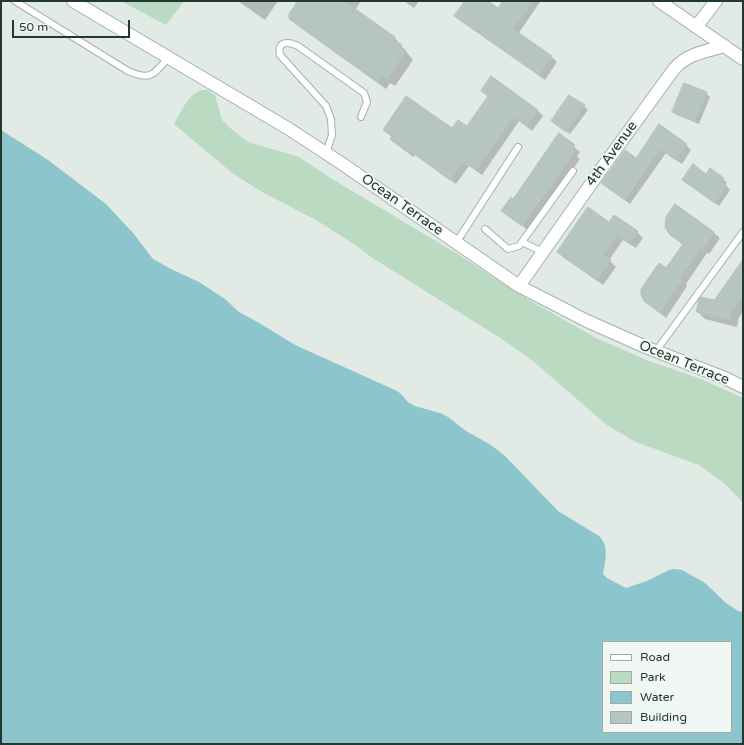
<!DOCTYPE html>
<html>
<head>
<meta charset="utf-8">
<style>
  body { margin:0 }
  #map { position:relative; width:744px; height:745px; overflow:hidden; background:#e1eae5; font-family:"Varela Round",sans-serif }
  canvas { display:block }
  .frame { position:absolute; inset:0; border:2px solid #223932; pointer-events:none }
  .legend { position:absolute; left:602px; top:641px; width:130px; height:92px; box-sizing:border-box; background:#f1f7f3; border:1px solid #9eaba6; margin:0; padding:5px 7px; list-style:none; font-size:12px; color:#223932 }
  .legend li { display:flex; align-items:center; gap:8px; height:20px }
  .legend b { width:20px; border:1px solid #9eaba6 }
  .scale { position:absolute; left:12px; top:20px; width:118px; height:18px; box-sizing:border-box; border:2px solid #223932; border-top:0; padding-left:5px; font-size:12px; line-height:14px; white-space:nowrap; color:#223932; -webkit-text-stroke:3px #f1f7f3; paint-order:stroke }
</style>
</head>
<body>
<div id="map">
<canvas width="744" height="745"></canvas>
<div class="frame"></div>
<ul class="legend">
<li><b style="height:5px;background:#fff"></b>Road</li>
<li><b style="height:11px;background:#bbdac2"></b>Park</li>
<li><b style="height:11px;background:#8cc5cb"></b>Water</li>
<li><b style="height:11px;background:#b6c5be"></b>Building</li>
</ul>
<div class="scale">50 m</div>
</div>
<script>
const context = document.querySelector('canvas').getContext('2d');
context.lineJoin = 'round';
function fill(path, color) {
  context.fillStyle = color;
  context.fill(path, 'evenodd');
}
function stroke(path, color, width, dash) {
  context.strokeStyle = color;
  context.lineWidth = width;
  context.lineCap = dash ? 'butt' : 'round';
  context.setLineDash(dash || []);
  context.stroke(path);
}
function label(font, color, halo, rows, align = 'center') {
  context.font = font + ' "Varela Round",sans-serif';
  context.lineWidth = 3.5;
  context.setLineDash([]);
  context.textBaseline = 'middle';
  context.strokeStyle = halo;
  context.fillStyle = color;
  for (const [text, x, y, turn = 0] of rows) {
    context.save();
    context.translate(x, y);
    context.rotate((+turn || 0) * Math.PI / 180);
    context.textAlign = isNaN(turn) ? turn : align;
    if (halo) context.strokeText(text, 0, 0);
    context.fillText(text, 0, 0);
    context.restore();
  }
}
fill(new Path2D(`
  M121,1h63l-18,24z
  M202,90h6l7,5 7,25 8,8 18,14 51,15 33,22 124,74 71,46 71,40 51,22 52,18 42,19v105l-18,-19 -26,-19 -63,-23 -28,-16 -74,-64 -29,-21 -134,-84 -14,-11 -41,-26 -54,-28 -30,-19 -58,-49c7,-12 14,-30 28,-34z`), '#bbdac2');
fill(new Path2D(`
  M1,130l47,30 58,44 27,29 20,26 18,10 28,13 26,17 14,13 22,12 34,21 100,45 5,3 8,9 7,4 25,7 8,4 18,14 25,14 14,11 53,55 41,25c11,11 6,25 4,38l4,4 19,10 21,-7 22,-11 5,-1 8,1 23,13 21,20 12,8 5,1v132h-742zM603,642h128v90h-128z`), '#8cc5cb');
fill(new Path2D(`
  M238,1h40l-13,19z
  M299,1h62l-6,9 40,28 18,22 -18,26 -5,-3 -4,6 -88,-63 -8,-8z
  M404,1h15l-5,7z
  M466,1h21l11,8 6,-8h35l1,1 -22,32 34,23 5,5 -12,18 -84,-59z
  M482,91l55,19 6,6 -11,15 -13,-10 -37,54 -13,-9 -13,18 -41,-29 -2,2 -16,-13 -6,-5 1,-2 -8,-7h68l16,-3 21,-30z
  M706,93l4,4 -11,27 -22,-9 -4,-3z
  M584,106l4,4 -18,24 -14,-10z
  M659,126l27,19 5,5 -9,14 -16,-11 -36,51 -28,-21 35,-24z
  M559,135l21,17 -3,4 3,3 -51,72 -27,-21 11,-10z
  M706,175l17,4 4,4 -2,2 5,5 -11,16 -32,-23z
  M675,205l39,28 6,5 -11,16 -2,-1 -21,31 1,2 -21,32 -21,-17 38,-56 -13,-11z
  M609,223l28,9 6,6 -7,10 -13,-8 -14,20 7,7 -13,18 -39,-27 -6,-6z
  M743,262v50l-4,5 -2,10 -32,-8 -8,-8 18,-10z`), '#0003');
const building = new Path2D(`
  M298,1h46l51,36 -1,3 8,5 -2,2 6,4 -19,28 -5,-3 -4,6 -89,-63v-5z
  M465,1h23l10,7 5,-7h30l-20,28 39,27 -13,19 -85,-59z
  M491,76l47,34 -11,16 -13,-9 -38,53 -13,-9 -13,19 -41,-30 -2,2 -17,-13 2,-3 -9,-6 23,-34 46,32 6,-8 9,6 21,-30 -7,-5z
  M684,83l23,9 -12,29 -23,-9z
  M569,95l16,10 -19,27 -15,-11z
  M659,124l28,20 -11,16 -16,-11 -35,51 -24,-17 24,-33 11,8z
  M559,133l16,12 -3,5 3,2 -53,74 -21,-15 10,-14 2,2z
  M693,164l13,10 4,-6 14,10 -2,4 5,4 -12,17 -33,-23z
  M675,204l39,28 -11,17 -2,-1 -21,30 2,2 -22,33 -16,-12 -3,-6v-5l2,-4 16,-23 7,5 17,-24 -13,-9 -5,-8 1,-10z
  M588,207l21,15 5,-7 24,16 -9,12 -12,-8 -14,20 8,5 -14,20 -40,-28z
  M743,260v35l-11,15 -2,10 -34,-8 3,-12 2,-3 13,3z`);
fill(building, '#b6c5be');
stroke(building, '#b4c3bc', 1);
const service = new Path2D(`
  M15,1l113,70c23,10 25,4 40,-13
  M326,153l6,-18 -1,-16 -5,-13 -46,-51c-3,-14 8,-14 18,-9l66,47 3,9 -6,15
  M485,229l23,20 11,-3 54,-75
  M522,242l21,10
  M456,243l62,-96
  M656,351l87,-119`);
const minor = new Path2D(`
  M73,1l216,128 52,34 178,123 68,35 61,27 77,30 18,9
  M659,1l84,58
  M696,27l20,-26
  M519,286l86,-122 69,-95c13,-15 32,-18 51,-23`);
stroke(service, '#a4b1ac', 8);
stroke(minor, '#a4b1ac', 14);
stroke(service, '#fff', 6);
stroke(minor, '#fff', 12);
label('14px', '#223932', '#f1f7f3', [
  ["4th Avenue",612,154,-54],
  ["Ocean Terrace",402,205,35],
  ["Ocean Terrace",684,363,22]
]);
</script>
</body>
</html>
